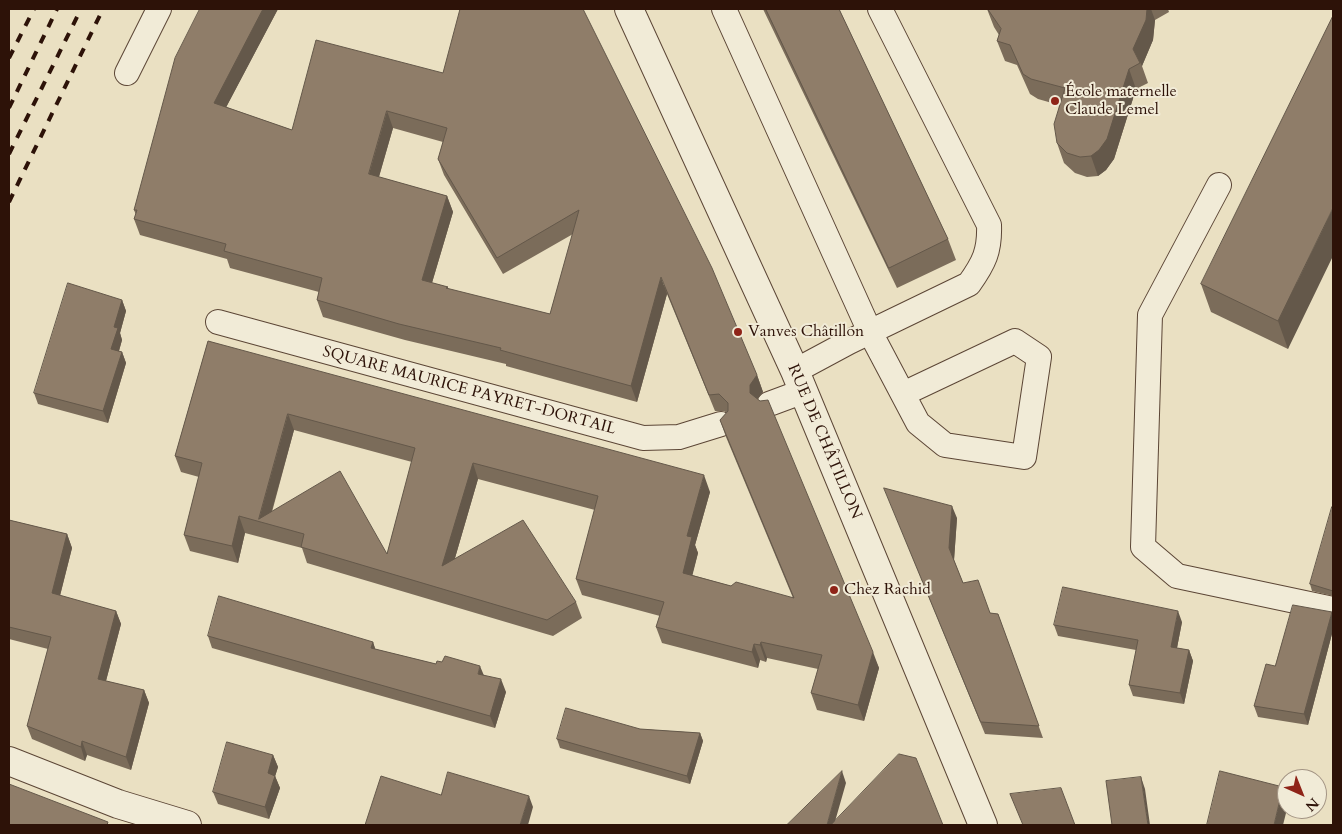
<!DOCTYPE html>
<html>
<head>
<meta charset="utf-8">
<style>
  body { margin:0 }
  #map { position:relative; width:1342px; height:834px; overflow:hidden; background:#eae0c2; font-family:Cardo,serif }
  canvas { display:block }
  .frame { position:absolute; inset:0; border:10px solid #2d1208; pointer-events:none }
  .north { position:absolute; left:1277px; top:769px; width:50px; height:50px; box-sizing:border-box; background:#f1ebd7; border:1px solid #a39484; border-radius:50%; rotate:136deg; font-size:14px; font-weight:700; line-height:20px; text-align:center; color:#2d1208 }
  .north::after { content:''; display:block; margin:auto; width:18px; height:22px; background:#8f2418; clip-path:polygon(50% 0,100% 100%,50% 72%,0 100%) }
</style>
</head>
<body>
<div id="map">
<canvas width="1342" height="834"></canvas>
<div class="frame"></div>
<div class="north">N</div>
</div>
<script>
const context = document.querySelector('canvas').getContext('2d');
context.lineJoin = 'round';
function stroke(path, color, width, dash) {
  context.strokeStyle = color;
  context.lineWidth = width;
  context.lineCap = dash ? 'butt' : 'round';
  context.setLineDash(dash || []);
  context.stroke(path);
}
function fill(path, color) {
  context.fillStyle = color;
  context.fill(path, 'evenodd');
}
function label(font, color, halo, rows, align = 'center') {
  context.font = font + ' Cardo,serif';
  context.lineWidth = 4;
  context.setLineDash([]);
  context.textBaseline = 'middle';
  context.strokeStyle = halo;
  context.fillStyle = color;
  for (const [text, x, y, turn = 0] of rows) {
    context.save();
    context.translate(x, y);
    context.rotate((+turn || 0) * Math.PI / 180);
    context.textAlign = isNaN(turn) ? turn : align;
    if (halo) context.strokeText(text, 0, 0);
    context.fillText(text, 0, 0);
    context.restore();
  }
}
const service = new Path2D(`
  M724,9l146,323 48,91 27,22 79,12 15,-100 -24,-16 -112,53
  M127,73l32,-64
  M1219,185l-69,130 -7,232 34,29 156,33
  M218,322l425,116 36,-1 42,-13
  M795,371l54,-29 120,-58c15,-21 21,-33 20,-59l-109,-216
  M769,404l35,-13`);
const minor = new Path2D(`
  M629,9l166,362 188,454
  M9,761l109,43 69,21`);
stroke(service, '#5c4636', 26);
stroke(minor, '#5c4636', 30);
stroke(service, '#f1ebd7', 24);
stroke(minor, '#f1ebd7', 28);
stroke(new Path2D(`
  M9,58l25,-49
  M9,108l48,-99
  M9,154l72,-145
  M9,202l94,-193`), '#2d1208', 4, [9, 9]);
fill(new Path2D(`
  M200,9h78l-52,98 66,23 151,-57 314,302 6,17 -5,7 121,269 -15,53 -47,-11 -6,-17 7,-24 -51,-11 -1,4 -6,-2 -2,8 -96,-25 -6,-16 4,-11 -78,-21 -6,-16 19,-69 -117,-31 -23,79 121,44 6,16 -29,18 -246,-73 -5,-15 -57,-15 -7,30 -48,-12 -6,-16 15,-58 -18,-5 -6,-16 33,-115 502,151 -15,53 3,8 -6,22 39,11 62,12 -67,-161 -6,-17 7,-7 -3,-2h-9l-48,-117 -30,108 -131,-36v-2l-101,-24 -82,-23 -6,-17 2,-8 -89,-24 -3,-9 -87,-24 -6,-16 2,-4 -2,-5zM393,128l50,14 -5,17 6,16 59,99 70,-40 -23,80 -102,-25v-2l-16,-4 21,-71 -6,-16 -68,-19zM294,430l118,32 -25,92 -115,-42z
  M763,9h76l109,230 8,21 -59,28z
  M987,9h181l1,3 -14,8 -2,20 -11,26 6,17 -12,6 -22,70 -8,11 -8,6 -11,1 -12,-4 -11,-10 -7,-20 2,-38 -21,-6 -8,-5 -13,-29 -12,-4 -8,-20 2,-6 -5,-8z
  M1333,16l-45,333 -77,-37 -10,-28z
  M122,300l4,11 -6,22 2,7 -3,11 3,1 4,11 -18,60 -70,-19 -4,-11z
  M884,488l73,30 -3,42 9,23 27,30 8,1 45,124 -58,-4z
  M1333,508v88l-21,-5 -2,-7z
  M9,520l58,14 5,14 -12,48 56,15 5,13 -15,57 38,9 5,13 -18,67 -44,-15 -2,6 -53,-22 -5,-13 21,-77 -39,-10z
  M1333,616v14l-25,95 -50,-8 -4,-11 21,-40z
  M1182,622l-5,26 12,2 4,11 -9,43 -51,-8 -4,-11 7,-35 -78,-14 -4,-11z
  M208,636l165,6 2,7 61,15 48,11 22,17 -11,36 -283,-80z
  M640,729l60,4 3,8 -13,43 -130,-36 -3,-9z
  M273,755l5,12 -3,9 5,12 -11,31 -51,-15 -5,-12z`), '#7b6c5a');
fill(new Path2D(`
  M263,9h15l-58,110 -6,-16z
  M1147,9h4l4,11 -2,20 -11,26 -9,-17z
  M1129,69l7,20 -22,70 -8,11 -8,6 -7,-20z
  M387,111l6,17 -18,62 -6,-16z
  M447,196l6,16 -25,84 -6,-16z
  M1333,208v48l-45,93 -10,-28z
  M661,277l6,17 -30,108 -6,-16z
  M122,300l4,11 -6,22 2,7 -6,21 -5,-12 3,-22z
  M122,352l4,11 -18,60 -5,-12z
  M757,375l6,17 -7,9 -6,-8v-8z
  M288,414l6,16 -26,94 -9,-5z
  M473,463l5,16 -30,103 -6,-16z
  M704,475l6,17 -15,53 3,8 -9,36 -6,-16 4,-37z
  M952,506l5,12 -3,42 -5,-12z
  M239,516l6,17 -7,30 -6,-17z
  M67,534l5,14 -15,59 -5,-14z
  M116,611l5,13 -18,68 -5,-13z
  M1178,611l4,11 -7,36 -4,-11z
  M1332,612l1,4v14l-25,95 -4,-11z
  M373,642l4,12 -6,-6z
  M761,642l6,16 -1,4 -6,-17z
  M754,644l6,16 -2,8 -6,-16z
  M1189,650l4,11 -9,43 -4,-11z
  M873,652l6,16 -15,53 -6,-16z
  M480,666l5,12 -7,-4z
  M501,679l5,13 -11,36 -5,-12z
  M144,690l5,13 -18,67 -5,-13z
  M700,733l3,8 -13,43 -3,-8z
  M82,741l5,14 -2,6 -4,-14z
  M273,755l5,12 -4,13 1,-4 5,12 -11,31 -4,-12 3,-34z
  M842,771l4,12 -12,42h-7z
  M1141,777l4,12 5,36h-2z
  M1283,787l4,10v12l-4,16h-9z
  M529,796l4,11 -5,18h-8z`), '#64584a');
const building = new Path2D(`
  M200,9h63l-49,94 78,27 24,-90 127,33 17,-64h123l129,259 45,107 -7,10v8l10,8 8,-1 105,252 -15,53 -47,-12 11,-38 -61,-13 -1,3 -6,-1 -2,8 -96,-25 8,-25 -88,-23 22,-83 -125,-33 -31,103 81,-46 53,82 -29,18 -246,-73 3,-13 -65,-18 -7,30 -48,-11 18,-72 -27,-7 33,-115 496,134 -17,61 5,1 -9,36 48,13 5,-4 58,16 -74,-178 8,-9v-8l-9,-9 -10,1 -48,-118 -30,109 -131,-36 1,-2 -102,-24 -82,-24 5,-22 -98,-27 2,-7 -92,-25 3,-9h-3l41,-152zM387,111l60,17 -9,31 59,99 82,-48 -29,104 -104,-26 2,-1 -26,-7 25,-84 -78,-22zM288,414l127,34 -28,106 -47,-83 -81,48z
  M766,9h73l109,230 -59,29z
  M988,9h159l-1,11 -13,29 7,14 -11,6 -22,70 -8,11 -8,6 -11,1 -13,-4 -10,-10 -3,-19 11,-36 -34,-9 -8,-5 -13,-29 -13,-4 4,-12z
  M1333,16v192l-55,113 -77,-37z
  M68,283l54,17 -8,27 4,1 -7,21 11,3 -19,59 -69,-18z
  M884,488l68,18 -3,42 14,35 15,-3 12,33 8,1 41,112 -58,-4z
  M1332,507l1,1v83l-23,-7z
  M9,520l58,14 -15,59 64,18 -18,68 46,11 -18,67 -44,-16 -1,6 -54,-21 24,-89 -42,-10z
  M1063,587l115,24 -7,36 18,3 -9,43 -51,-8 9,-45 -84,-15z
  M219,596l154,46 -2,6 65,16 1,-3 5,1 3,-6 35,10 -2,8 23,5 -11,37 -282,-80z
  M1293,605l39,7 -28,102 -50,-8 12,-42 9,2z
  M566,708l74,21 60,4 -13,43 -130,-37z
  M227,742l46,13 -5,18 7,3 -10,31 -52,-15z
  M899,754l17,4 27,67h-112z
  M842,771l-15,54h-40z
  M1220,771l63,16 -9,38h-67z
  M448,772l81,24 -9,29h-155l16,-49 60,19z
  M1141,777l7,48h-36l-6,-44z
  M9,784l99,38 -1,3h-98z
  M1061,788l14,37h-52l-13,-31z`);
fill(building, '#8f7d69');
stroke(building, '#64584a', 1);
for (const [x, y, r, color] of [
  [1055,101,5,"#8f2418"],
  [738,332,5,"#8f2418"],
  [834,590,5,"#8f2418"]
]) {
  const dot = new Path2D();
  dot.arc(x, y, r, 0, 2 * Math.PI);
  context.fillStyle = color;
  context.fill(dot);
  stroke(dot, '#f1ebd7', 2);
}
label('16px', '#2d1208', '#f1ebd7', [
  ["École maternelle",1065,92],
  ["Claude Lemel",1065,110],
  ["Vanves Châtillon",748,332],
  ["Chez Rachid",844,590]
], 'left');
label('16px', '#2d1208', '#f1ebd7', [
  ["SQUARE MAURICE PAYRET-DORTAIL",469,391,15],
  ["RUE DE CHÂTILLON",824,442,67]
]);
</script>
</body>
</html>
